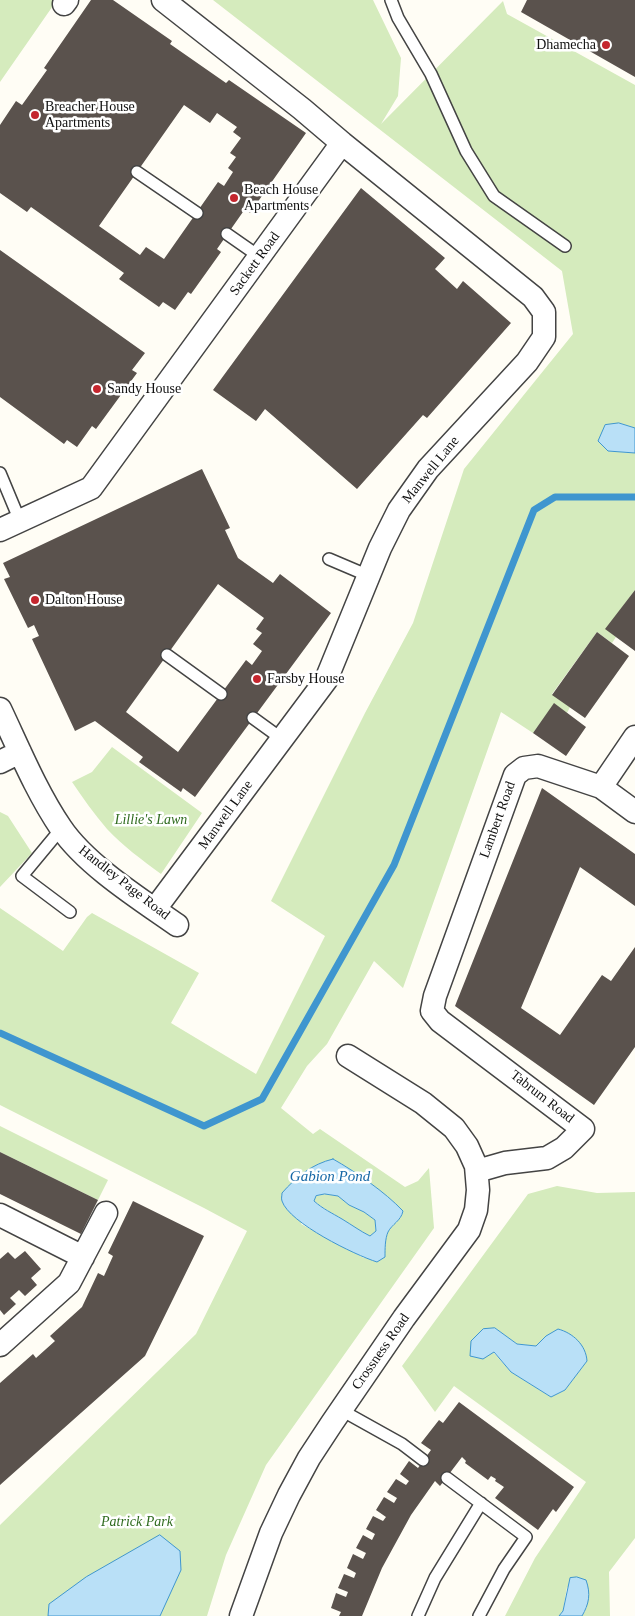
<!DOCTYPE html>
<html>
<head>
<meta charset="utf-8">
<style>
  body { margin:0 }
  canvas { display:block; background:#fffdf5 }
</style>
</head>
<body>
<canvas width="635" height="1616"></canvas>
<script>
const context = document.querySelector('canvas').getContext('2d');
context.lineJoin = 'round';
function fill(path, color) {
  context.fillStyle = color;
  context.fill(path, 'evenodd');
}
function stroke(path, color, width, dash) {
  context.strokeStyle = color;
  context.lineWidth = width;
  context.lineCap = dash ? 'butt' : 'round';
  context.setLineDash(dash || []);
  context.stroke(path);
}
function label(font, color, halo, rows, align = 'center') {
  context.font = font + ' "Times New Roman",serif';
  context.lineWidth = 5;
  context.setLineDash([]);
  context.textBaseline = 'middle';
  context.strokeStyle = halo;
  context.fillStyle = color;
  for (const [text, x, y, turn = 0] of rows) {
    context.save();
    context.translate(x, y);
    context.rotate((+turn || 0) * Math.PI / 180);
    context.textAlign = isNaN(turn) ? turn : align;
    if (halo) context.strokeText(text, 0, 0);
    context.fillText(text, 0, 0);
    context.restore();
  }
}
fill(new Path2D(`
  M0,0h57l-57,82z
  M213,0h160l28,58 -3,38 -17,28 123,-124 -1,1 4,13 128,71v343l-16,-5 -11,28 27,2v137l-29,39 10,8 -4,6 -15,-11 -45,62 18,13 -3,6 -13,-9 -21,29 -32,-21 -98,276 -29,-27 -47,83 -20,22 -26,42 32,26 7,-5 85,58 13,-6 11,-13 5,60 -168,237 -40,90 -19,61h-207v-91l196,-191 51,-103 -43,-23 -204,-103v-197l63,43 24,-34 5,-4 107,60 -28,50 85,51 69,-138 -54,-35 94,-188 48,-90 51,-154 109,-135 -11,-63zM333,1159c23,13 52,33 70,52 -2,10 -11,13 -15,21 -3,7 -3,17 -3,25l-21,1 -63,-34z
  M112,747l90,66 -41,61c-19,-14 -38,-28 -54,-45 -13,-15 -24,-31 -35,-47l20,-10z
  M0,812l8,4 24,37 -32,34z
  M0,1126l108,54 -10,20 -98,-48z
  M557,1186l40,7 38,-1v346l-26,34 1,44h-28l5,-9 -20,-20 -4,24 -4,5h-54l30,-58 51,-76 -132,-96 -19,26 -33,-46 126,-172zM495,1328l22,16 19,2 10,-10 41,25 -22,29 -14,7 -40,-25 -18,-20z
  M325,1194l13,2 11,9 15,7 11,8 1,11 -6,5c-10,-5 -18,-11 -28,-17 -10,-6 -19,-11 -28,-18l2,-5z`), '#d5ebbd');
const water = new Path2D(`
  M619,423l16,5v25l-27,-2 -10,-10 7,-16z
  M333,1159c23,13 52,33 70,52 -2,10 -11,13 -15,21 -3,7 -3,17 -3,25l-8,5c-22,-7 -88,-39 -95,-61 -1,-3 0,-5 0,-8 14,-16 30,-29 51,-34zM325,1194l13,2 11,9 15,7 11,8 1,11 -6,5c-10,-5 -18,-11 -28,-17 -10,-6 -19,-10 -28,-18l2,-5z
  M495,1328l22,16 19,2 10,-10 12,-7c15,4 28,16 29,32l-22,29 -14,7 -40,-25 -17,-20 -11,7 -13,-3 1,-15 12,-12z
  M160,1535l20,16 1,19 -21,46h-112l1,-12 37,-27z
  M577,1577l9,3c5,14 3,24 -4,36h-23l4,-5 7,-33z`);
fill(water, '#b9e0f7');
stroke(water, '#3f96cf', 1);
stroke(new Path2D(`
  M0,1033l204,93 58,-27 132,-234 140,-355 21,-13h80`), '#3f96cf', 7);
fill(new Path2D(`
  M91,0h22l59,41 -2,3 56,39 3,-3 77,53 -56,80 -5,-4 -28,40 4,3 -30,42 -3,-2 -13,18 -12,-8 -4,5 -40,-28 5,-6 -93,-66 -4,5 -27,-19v-68l16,-24 6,4 25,-35 -3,-2zM184,105l26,18 7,-10 20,14 -4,5 8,6 -11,15 6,4 -8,11 5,4 -9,14 -6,-4 -54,77 -18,-12 -6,8 -41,-29z
  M527,0h108v77l-114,-65z
  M361,188l84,70 -10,11 22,20 6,-8 48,42 -84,95 -4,-3 -66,74 -92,-80 -9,12 -43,-31z
  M0,250l145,103 -13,17 5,3 -41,56 -4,-3 -15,21 -10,-7 -3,4 -64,-47z
  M202,469l28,59 -5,2 13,28 35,25 7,-9 51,39 -136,184 -12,-9 -2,4 -42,-30 4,-5 -48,-36 -20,10 -43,-92 7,-3 -5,-11 -6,3 -24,-49 6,-2 -7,-14zM218,584l46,34 -8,11 6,4 -9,11 9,7 -10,14 -6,-5 -68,92 -52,-40z
  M635,590v61l-30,-22z
  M597,632l32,24 -44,62 -33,-23z
  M554,703l32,24 -20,29 -33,-23z
  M542,788l93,66v52l-55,-39 -59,141 39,27 42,-60 9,6 24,-34v100l-41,58 -139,-99z
  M0,1152l98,48 -17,34 -81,-40z
  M133,1201l71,35 -59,120 -145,129v-102l33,-29 3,4 19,-17 -5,-5 32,-29 16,-34 6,3 9,-20 -5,-3z
  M25,1251l16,18 -10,9 6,7 -12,11 -6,-6 -9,8 6,6 -12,11 -4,-5v-51l8,-7 7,7z
  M459,1402l115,85 -18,25 -3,-3 -15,21 -43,-32 9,-11 -9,-6 1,-2 -5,-3 -3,4 -23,-17 1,-2 -4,-4 -22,29 -5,-5 -24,34 -29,53 -20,48h-23l2,-4 -10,-4 5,-15 10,4 2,-5 -10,-4 6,-14 10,4 2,-5 -9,-5 6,-14 10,5 3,-6 -10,-5 7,-13 9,5 3,-6 -9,-5 7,-13 10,5 3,-4 -10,-7 8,-13 10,6 3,-5 -10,-6 9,-13 10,6 3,-4 -9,-7 9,-13 9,7 13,-18 -10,-7 18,-23 4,3z`), '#5a524d');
const lane = new Path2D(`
  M391,0l7,18 33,56 35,77 28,45 71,50
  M137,172l60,41
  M227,234l33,23
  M0,473l20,48
  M329,559l40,17
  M167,655l54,39
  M253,718l29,21
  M61,829l-39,47 48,36
  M341,1410l61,34 21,16
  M447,1478l79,59 -22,32 -25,47
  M418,1616l17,-38 46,-75`);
const street = new Path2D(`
  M64,4l3,-4
  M0,530l91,-42 251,-345 -40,-34 -139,-109
  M0,709c19,40 36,82 61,119 25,37 79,71 116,97
  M0,762l20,-10
  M601,787l34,-50
  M155,909l171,-229 54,-132 19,-38 29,-41 99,-107 17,-25v-25l-11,-15 -191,-154
  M477,1171l28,-8 42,-5 17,-10 19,-19 -143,-108 -8,-10 3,-15 80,-221 9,-7 14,-2 63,21 34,25
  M0,1215l83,42
  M0,1345l69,-62 37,-70
  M241,1616l30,-83 18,-38 20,-37 23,-35 72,-105 65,-88 7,-20 2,-20 -2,-24 -9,-20 -13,-18 -31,-25 -75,-47`);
stroke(lane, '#444', 14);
stroke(street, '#444', 25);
stroke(lane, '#fff', 11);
stroke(street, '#fff', 22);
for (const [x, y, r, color] of [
  [606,45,5,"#c4262e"],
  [35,115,5,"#c4262e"],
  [234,198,5,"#c4262e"],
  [97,389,5,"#c4262e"],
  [35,600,5,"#c4262e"],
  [257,679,5,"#c4262e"]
]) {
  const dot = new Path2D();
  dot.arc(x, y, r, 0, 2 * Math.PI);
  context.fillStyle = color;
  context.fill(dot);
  stroke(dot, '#fff', 2);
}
label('14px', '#111', '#fff', [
  ["Dhamecha",596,45,"right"],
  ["Breacher House",45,107],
  ["Apartments",45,123],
  ["Beach House",244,190],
  ["Apartments",244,206],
  ["Sandy House",107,389],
  ["Dalton House",45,600],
  ["Farsby House",267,679]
], 'left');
label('14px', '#111', '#fff', [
  ["Sackett Road",255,264,-54],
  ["Manwell Lane",431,470,-51],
  ["Manwell Lane",226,815,-54],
  ["Lambert Road",498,820,-70],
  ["Handley Page Road",124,883,38],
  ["Tabrum Road",542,1097,38],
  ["Crossness Road",381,1352,-55]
]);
label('italic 14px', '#2f6b1f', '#fff', [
  ["Lillie's Lawn",151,820],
  ["Patrick Park",137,1522]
]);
label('italic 15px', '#1768a6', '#fff', [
  ["Gabion Pond",330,1177]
]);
</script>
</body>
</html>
